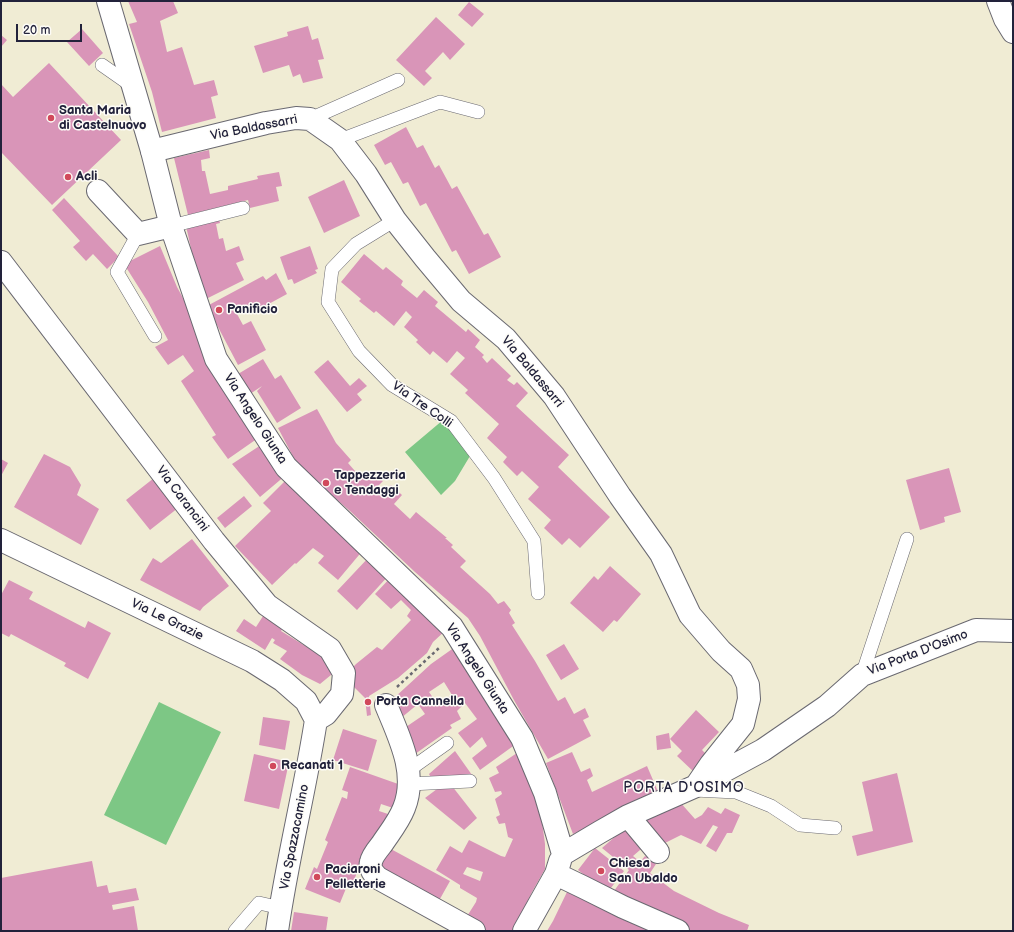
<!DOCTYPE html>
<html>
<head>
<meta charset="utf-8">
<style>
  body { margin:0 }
  #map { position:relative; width:1014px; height:932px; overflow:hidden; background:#f0ecd4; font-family:"Balsamiq Sans",sans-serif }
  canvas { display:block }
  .frame { position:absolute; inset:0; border:2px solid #22223b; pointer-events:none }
  .scale { position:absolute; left:16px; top:24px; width:66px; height:18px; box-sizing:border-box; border:2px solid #22223b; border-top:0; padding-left:5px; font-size:12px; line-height:14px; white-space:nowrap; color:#22223b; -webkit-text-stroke:3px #fdfcf7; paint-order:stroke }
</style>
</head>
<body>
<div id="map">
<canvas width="1014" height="932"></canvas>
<div class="frame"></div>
<div class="scale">20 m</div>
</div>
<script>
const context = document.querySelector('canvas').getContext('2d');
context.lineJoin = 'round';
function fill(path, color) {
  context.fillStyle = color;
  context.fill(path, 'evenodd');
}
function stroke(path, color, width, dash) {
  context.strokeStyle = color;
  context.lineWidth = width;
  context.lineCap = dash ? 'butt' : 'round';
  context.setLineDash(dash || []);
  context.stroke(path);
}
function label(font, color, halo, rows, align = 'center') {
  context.font = font + ' "Balsamiq Sans",sans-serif';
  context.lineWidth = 3;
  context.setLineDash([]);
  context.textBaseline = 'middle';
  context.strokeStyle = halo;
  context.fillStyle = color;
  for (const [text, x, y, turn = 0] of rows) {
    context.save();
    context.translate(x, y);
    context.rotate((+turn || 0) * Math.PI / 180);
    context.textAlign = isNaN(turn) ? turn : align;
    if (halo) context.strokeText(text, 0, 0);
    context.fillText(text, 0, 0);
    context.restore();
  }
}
fill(new Path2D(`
  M443,420l27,36 -15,25 -14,14 -36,-43z
  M159,702l62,30 -55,113 -62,-30z`), '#7dc785');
fill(new Path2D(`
  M128,1h45l5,12 -18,8 7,31 15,-5 12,38 20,-5 4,15 -7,2 5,21 -54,14 -10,-40 -23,-68 8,-2z
  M469,2l15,12 -12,13 -14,-12z
  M436,17l29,27 -15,16 -7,-8 -18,19 7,7 -8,8 -28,-26z
  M308,26l4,14 6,-2 6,21 -6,1 5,18 -20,5 -3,-9 -7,3 -4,-12 -26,8 -9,-27 34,-10 -1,-4z
  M82,29l21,24 -14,13 -22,-24z
  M1,35l6,5 -6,7z
  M49,63l72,77 -69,65 -51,-53v-68l12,13z
  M406,127l11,21 6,-3 12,23 4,-3 13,24 5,-3 27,49 4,-2 13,24 -32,17 -13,-24 -4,2 -26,-49 -6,3 -12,-24 -5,2 -12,-22 -6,3 -11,-20z
  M209,150l1,8 -9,2 1,11h3l5,23 18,-4v-4l30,-7 -1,-3 22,-4 3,14 -6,1 3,14 -29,7 -2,-8 -60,15 -14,-57z
  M344,180l16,36 -36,17 -16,-36z
  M64,198l55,59 -12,12 -14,-15 -7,7 -13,-14 7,-6 -28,-31z
  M219,219l1,4 -4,1 3,15 4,-1 3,13 13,-5 5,14 -8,3 8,17 -38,19 -12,-37 -8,-36z
  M160,246l17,41 25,46 59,103 -33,23 -16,-22 4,-2 -35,-54 13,-10 -11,-16 -15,10 -13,-18 13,-7 -20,-38 -24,-38z
  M310,246l8,23 -3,1 2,3 -23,11 -2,-5 -4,1 -8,-23z
  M364,254l19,16 3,-3 17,14 -2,4 16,13 7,-8 14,12 -3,4 31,26 2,-3 12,11 -5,7 9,8 -2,2 5,6 5,-5 19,18 -4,4 7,5 3,-3 11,11 -12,13 53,49 -11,12 52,50 -30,31 -11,-10 -7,7 -18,-17 7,-8 -23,-21 11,-12 -17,-16 -5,5 -14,-14 4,-5 -20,-19 12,-14 -34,-31 3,-3 -18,-16 15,-16 -8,-7 -10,12 -14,-12 -3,4 -14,-13 2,-2 -14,-13 8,-10 -6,-6 -12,15 -18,-15 -2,2 -15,-12 2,-2 -20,-17z
  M276,273l11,21 -33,18 -3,-6 -14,8 6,11 8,-4 15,29 -28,15 -31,-59 56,-30 3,4z
  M263,359l12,20 6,-4 20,33 -24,15 -20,-32 5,-5 -12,8 -12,-20z
  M328,360l22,26 9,-8 8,8 -10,8 5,6 -15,12 -33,-40z
  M317,409l19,34 15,17 -3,3 14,16 9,-7 12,9 -5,5 8,7 5,-8 11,10 -8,9 16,15 6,-7 31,26h-2l8,7 -2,2 15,14 -6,6 30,27 8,10 6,-3 7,9 -2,3 6,10 -3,2 23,36 23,40 7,-4 9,17 11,-6 4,9 -6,3 8,16 -43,23 -33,-57 -35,-66 -12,-18 -53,-46 -65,-61 -52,-45 -20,-38z
  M264,443l22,32 -26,22 -28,-33z
  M44,454l26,13 11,18 -4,10 22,14 -18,36 -67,-38z
  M1,459l7,4 -7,13z
  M949,468l12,44 -17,5 1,5 -25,8 -14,-50z
  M289,477l75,72 -26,31 -20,-17 6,-7 -11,-8 -17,16 -1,-1 -23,22 -37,-39 36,-35 -8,-8z
  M154,478l24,30 -28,22 -24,-30z
  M244,496l8,10 -27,22 -8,-10z
  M192,539l37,47 -26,21 -3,4 -60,-31 13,-22 8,5z
  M370,556l20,18 -33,36 -20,-19z
  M610,566l31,28 -24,28 -3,-2 -11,12 -33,-29 24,-27 4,4z
  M392,576l54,54 -13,12 -6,11 -29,25 -29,18 2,19 -4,1 -2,-18 -21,-21 12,-13 21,-17 5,3 29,-30 -4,-4 4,-6 -10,-10 -10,9 -16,-15z
  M9,580l24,12 -4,7 56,29 3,-7 23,12 -23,46 -24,-13 2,-3 -55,-29 -2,3 -8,-4v-38z
  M265,613l19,13 -3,5 34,21 15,11 1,12 -11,9 -18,-9 -22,-16 7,-8 -14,-8 2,-3 -3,-2 -7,12 -29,-19 8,-12 12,8z
  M564,644l15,25 -18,11 -15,-25z
  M455,647l61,97 -36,26 -8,-12 15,-12 -5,-9 -12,11 -12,-15 19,-14 -12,-16 -8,8 4,8 -11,6 2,3 -37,26 -12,-25 22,-15 -7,-10 -17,14 -7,-20 37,-34zM444,682l8,13 -14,10 -9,-13z
  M696,710l23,22 -17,18 7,7 -14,16 -18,-17 5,-5 -12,-12z
  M263,717l27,4 -5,29 -26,-5z
  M343,729l34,11 -9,31 -35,-11z
  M669,733l2,15 -14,2 -1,-14z
  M455,751l17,24 -41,3 -2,-4z
  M520,751l18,41 7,52v25l-13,23 -19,39h-36l-13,-10 12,-19 1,-4 -17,-10v-3l-24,-15 14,-24 12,7 7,-13 32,16 4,1 8,-18 -5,-2 -3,-14 -6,1 -3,-7 4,-2 -5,-16 7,-5 -1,-3 -6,1 -6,-14 10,-5 -3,-6zM467,867l16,5 -3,9 -17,-7z
  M572,752l9,20 9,-4 3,8 -6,4 5,12 55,-26 12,28 -86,40 -27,-71z
  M254,754l35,8 -10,47 -35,-8z
  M350,767l51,18 -8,23 -12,-4 -2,7 12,4 -28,42 -12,31 -4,-2 -7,17 -35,-14 9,-22 3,2 11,-27 -3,-2 17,-43 5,2 1,-7 -6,-2z
  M897,773l16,69 -56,14 -5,-20 21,-5 -11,-49z
  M441,786h11l25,32 -13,12 -39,-32z
  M679,801l16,18 7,-4 6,-8 13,7 4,-6 15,7 -8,18h-5l-11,19 -10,-6 12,-19 -5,-2 -12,19 -20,-9 -22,11 -21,-24z
  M632,827l15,17 -14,12 7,6 5,-6 11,8 -6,9 24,18 45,22 30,12 -2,6h-56l-31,-13 -46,-27 15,-21 -27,-22 15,-13z
  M389,848l61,33 -14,25 -55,-37v-10z
  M595,848l29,23 -17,22 -29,-23z
  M92,861l5,26 10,-2 2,8 27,-5 3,12 -27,5 1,5 21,-4 4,25h-137v-53z
  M567,892l52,24 37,15h-109l6,-10z
  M294,912l34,5 -2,14h-35z`), '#d995b8');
const service = new Path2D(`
  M102,65l30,21
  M310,119l88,-39
  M340,140l100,-38 38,10
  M395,220l-39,24 -24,25 -4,33 31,49 33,34 59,36 43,57 40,63 4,52
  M171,226l72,-18
  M138,234l-21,38 38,64
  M862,675l45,-136
  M409,770l38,-27
  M410,784l60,-3
  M694,790l42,2 35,14 29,19 35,3
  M235,931l24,-28 22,5`);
const minor = new Path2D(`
  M998,1l7,18 8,13
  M152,151l114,-28 30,-5 14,1 30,21 26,34 29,46 30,38 36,43 45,38 48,57 66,100 41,58 29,61 31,36 20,18 7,16 1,14 -6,25 -32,40 -15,22
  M98,191l40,43 33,-8 45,133 70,108 166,160 70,111 23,55 18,61
  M1,262l213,279 53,64 63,44 14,24 -2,21 -16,20 -10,6
  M1,540l251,121 30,19 24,21 10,19
  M386,705c13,32 32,68 18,103 -5,13 -14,24 -22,36 -4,5 -10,12 -11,18 -2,7 3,12 7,16l96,53
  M628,816l30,36
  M563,854l37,-22 28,-16 68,-30 67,-36 64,-44 35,-31 114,-45 37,1
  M556,874l27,13 40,20 55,24
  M277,931c10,-71 28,-140 39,-211
  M524,931l32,-57 4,-13`);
const tertiary = new Path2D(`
  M108,1l44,150 19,75`);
stroke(service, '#6a6971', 14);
stroke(minor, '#6a6971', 24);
stroke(tertiary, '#6a6971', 24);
stroke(new Path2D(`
  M397,687l42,-39`), '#6a6971', 2.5, [3, 3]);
stroke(service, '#fff', 13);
stroke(minor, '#fff', 22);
stroke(tertiary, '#fff', 22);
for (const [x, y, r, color] of [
  [51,118,4,"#d1495b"],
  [68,177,4,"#d1495b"],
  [219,310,4,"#d1495b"],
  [326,483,4,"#d1495b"],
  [368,702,4,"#d1495b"],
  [273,766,4,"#d1495b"],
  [601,871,4,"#d1495b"],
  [317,877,4,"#d1495b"]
]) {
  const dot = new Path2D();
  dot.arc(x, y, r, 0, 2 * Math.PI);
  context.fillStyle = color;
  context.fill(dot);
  stroke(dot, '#fdfcf7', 1.5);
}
label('bold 13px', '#22223b', '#fdfcf7', [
  ["Santa Maria",59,111],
  ["di Castelnuovo",59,126],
  ["Acli",76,177],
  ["Panificio",227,310],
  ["Tappezzeria",334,476],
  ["e Tendaggi",334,491],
  ["Porta Cannella",376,702],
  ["Recanati 1",281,766],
  ["Chiesa",609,864],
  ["San Ubaldo",609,879],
  ["Paciaroni",325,870],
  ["Pelletterie",325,885]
], 'left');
label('13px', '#22223b', '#fdfcf7', [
  ["Via Baldassarri",254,128,-11],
  ["Via Baldassarri",532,372,50],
  ["Via Tre Colli",422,405,35],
  ["Via Angelo Giunta",255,419,57],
  ["Via Carancini",182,499,53],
  ["Via Le Grazie",167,620,26],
  ["Via Porta D'Osimo",918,653,-21],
  ["Via Angelo Giunta",477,669,57],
  ["Via Spazzacamino",295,837,-79]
]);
context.letterSpacing = '1px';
label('14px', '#22223b', '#fdfcf7', [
  ["PORTA D'OSIMO",684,788]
]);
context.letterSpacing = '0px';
</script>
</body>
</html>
